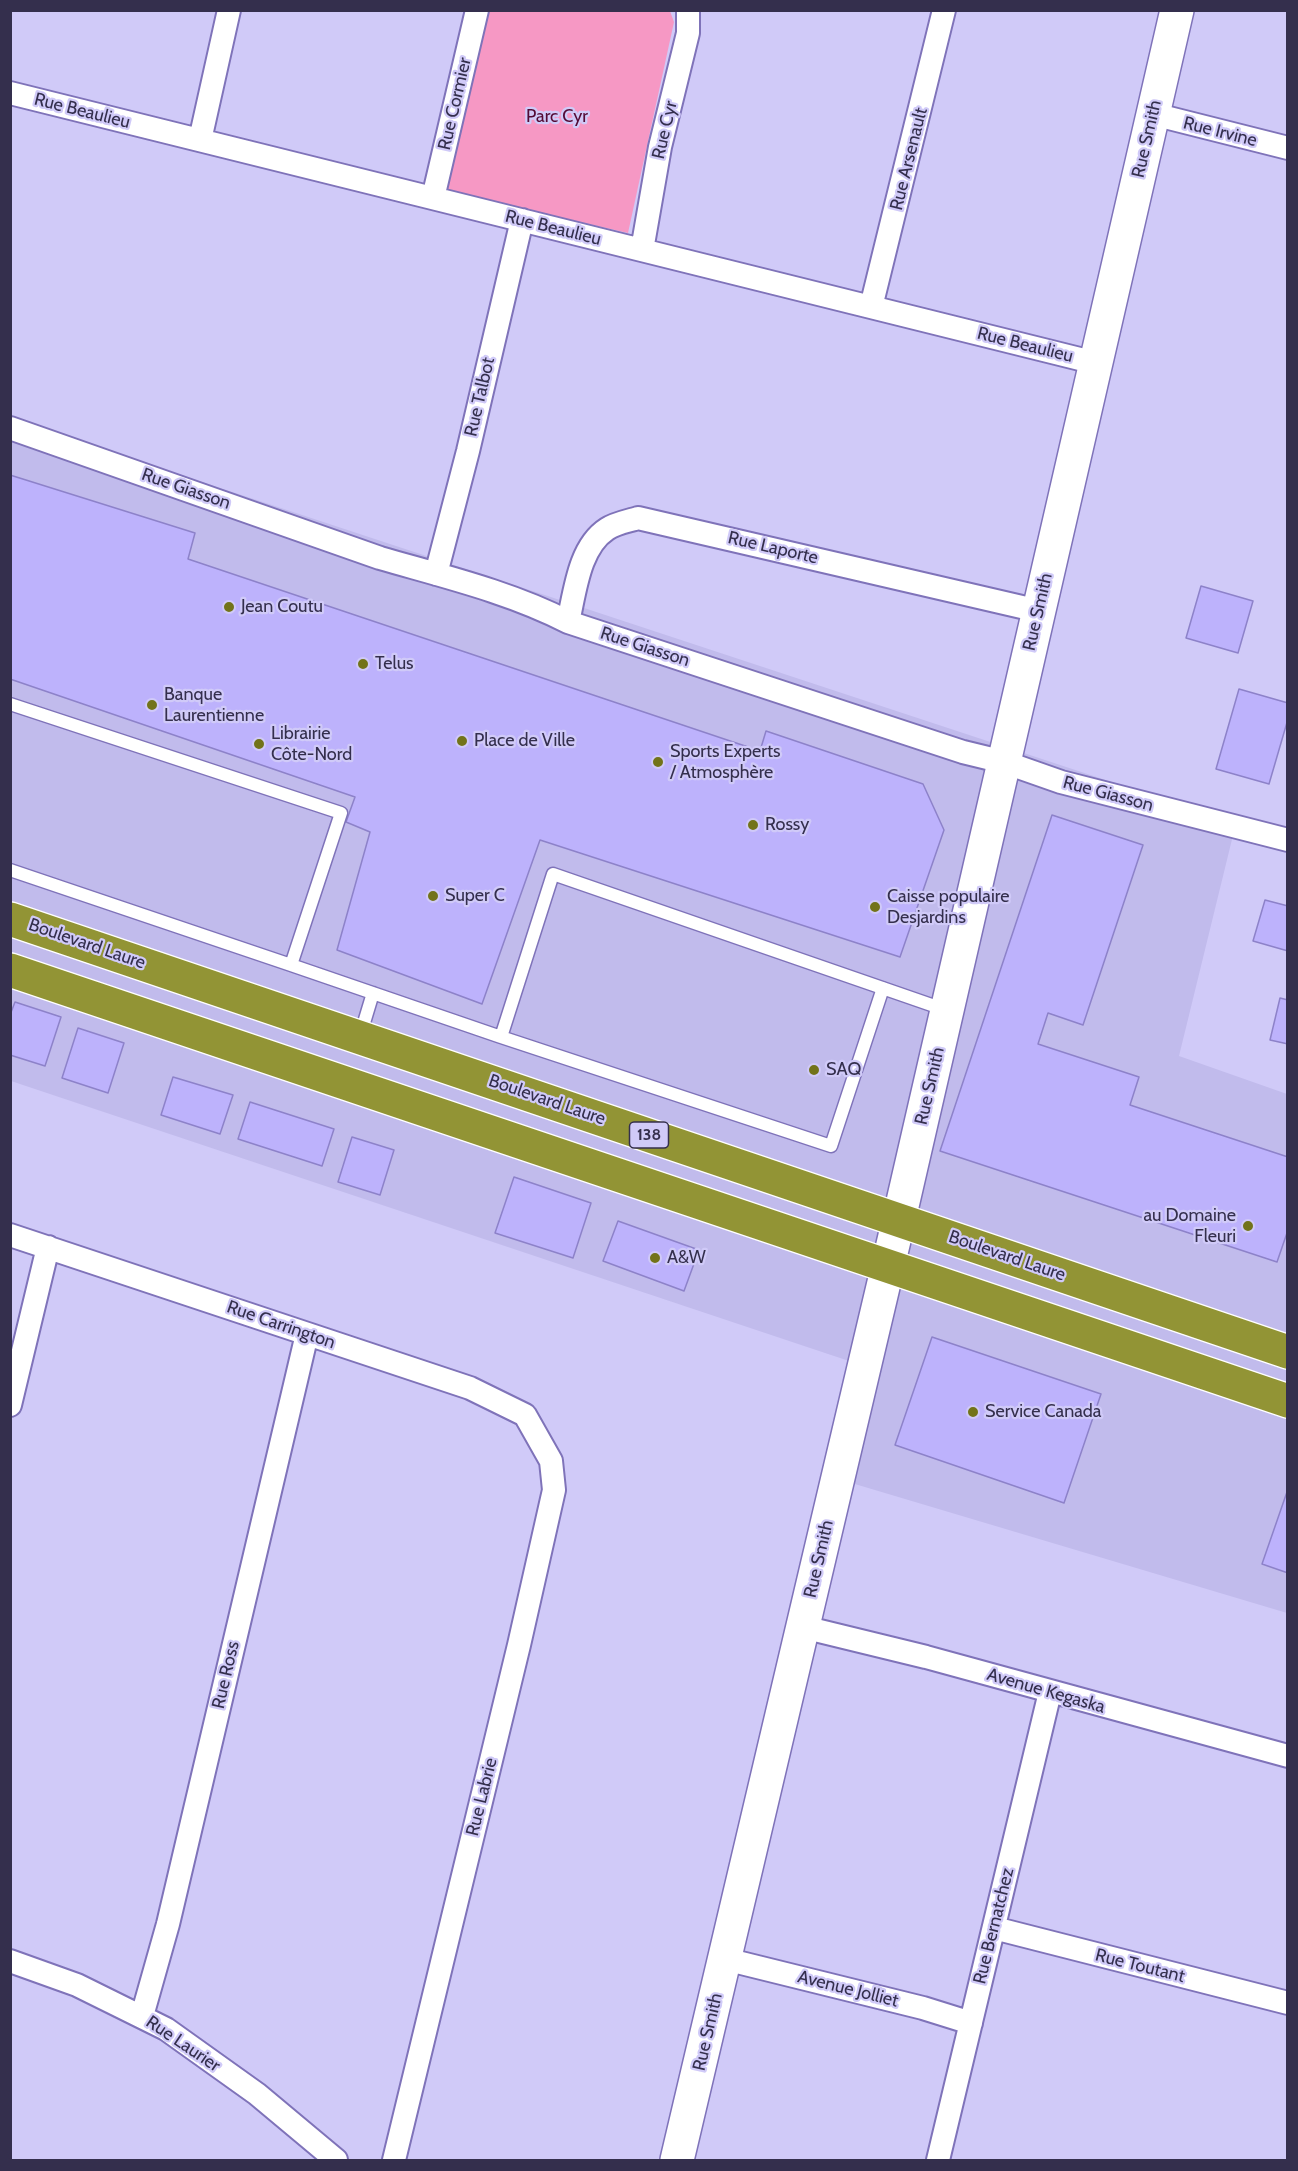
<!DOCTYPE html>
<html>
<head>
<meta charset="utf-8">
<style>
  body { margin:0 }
  #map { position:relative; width:1298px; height:2171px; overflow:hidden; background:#d0caf8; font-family:Cabin,sans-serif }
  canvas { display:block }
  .frame { position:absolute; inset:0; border:12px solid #342f4d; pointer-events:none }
</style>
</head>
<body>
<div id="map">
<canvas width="1298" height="2171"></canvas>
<div class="frame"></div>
</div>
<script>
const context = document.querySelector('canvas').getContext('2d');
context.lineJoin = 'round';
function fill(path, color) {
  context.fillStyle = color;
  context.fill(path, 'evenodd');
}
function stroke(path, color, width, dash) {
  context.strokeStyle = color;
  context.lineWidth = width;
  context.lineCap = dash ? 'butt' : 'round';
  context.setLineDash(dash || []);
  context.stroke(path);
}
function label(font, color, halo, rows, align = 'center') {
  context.font = font + ' Cabin,sans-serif';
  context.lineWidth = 4.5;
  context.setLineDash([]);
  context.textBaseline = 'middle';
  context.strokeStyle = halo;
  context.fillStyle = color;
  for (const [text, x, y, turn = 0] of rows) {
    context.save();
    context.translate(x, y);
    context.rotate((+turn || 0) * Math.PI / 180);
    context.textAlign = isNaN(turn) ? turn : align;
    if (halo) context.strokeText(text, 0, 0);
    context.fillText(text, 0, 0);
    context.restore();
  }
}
fill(new Path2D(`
  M11,419l1225,404 -57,233 108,38v519l-459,-137 27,-113 -844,-282z`), '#c1bbec');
fill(new Path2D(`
  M485,11h185l4,11 -46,211 -184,-42z`), '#f698c4');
const building = new Path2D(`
  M10,475l185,58 -7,26 572,192 6,-20 157,53 21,46 -44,127 -360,-117 -58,164 -145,-54 33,-118 -24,-10 9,-25 -345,-118z
  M1201,586l52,15 -15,52 -52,-15z
  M1239,689l49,14v16l-19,65 -53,-15z
  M1052,815l91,30 -60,180 -35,-12 -10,31 101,33 -9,28 158,52v73l-11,32 -337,-111z
  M1265,900l23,6v45l-35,-10z
  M1280,998l8,2v44l-18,-4z
  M15,1002l46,15 -16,49 -35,-11v-40z
  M78,1028l46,15 -16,50 -46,-15z
  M173,1077l60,18 -13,39 -59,-19z
  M250,1102l84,27 -12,37 -84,-27z
  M352,1137l42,13 -14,45 -42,-13z
  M514,1177l77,26 -18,55 -78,-25z
  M618,1221l81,29 -15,41 -81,-30z
  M932,1337l169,57 -37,109 -169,-58z
  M1288,1489v84l-26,-9z`);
fill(building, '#bdb2fc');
stroke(building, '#8d82c9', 1.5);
const lane = new Path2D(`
  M10,704l331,109 -50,152 210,72 52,-163 393,136
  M10,870l281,95
  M360,1036l13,-43
  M501,1037l330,109 52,-158`);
const street = new Path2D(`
  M10,93l1086,270
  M1153,114l135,34
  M200,140l29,-130
  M433,198l44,-188
  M642,250l18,-103 28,-114v-23
  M871,307l73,-297
  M10,428l370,130c62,18 130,34 188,64l395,130 41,10 57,20 227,58
  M436,574l32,-123 54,-231
  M568,622c7,-30 11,-75 39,-93 9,-6 22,-8 31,-11l401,93
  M10,1235l460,153 55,27 26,46 3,29 -35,155 -125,515
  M10,1405l38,-158
  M803,1627l123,30 362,99
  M994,1928l294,75
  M725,1959l198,49 48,15
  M10,1961l67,24 89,44 91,65 79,66
  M142,2016l26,-92 139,-590
  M938,2160l112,-468`);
const secondary = new Path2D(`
  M677,2160l222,-941 278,-1209`);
const highway = new Path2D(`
  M10,919l1278,433
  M10,970l1278,431`);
stroke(lane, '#7f73b9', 15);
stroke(street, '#7f73b9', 26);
stroke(secondary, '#7f73b9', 36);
stroke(highway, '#fff', 36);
stroke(lane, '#fff', 12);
stroke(street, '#fff', 22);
stroke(secondary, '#fff', 33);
stroke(highway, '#929435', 33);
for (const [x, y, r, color] of [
  [229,607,6,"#727319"],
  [363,664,6,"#727319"],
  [152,705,6,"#727319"],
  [462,741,6,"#727319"],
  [259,744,6,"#727319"],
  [658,762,6,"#727319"],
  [753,825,6,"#727319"],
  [433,896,6,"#727319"],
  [875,907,6,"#727319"],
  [814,1070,6,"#727319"],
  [1248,1226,6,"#727319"],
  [655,1258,6,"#727319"],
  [973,1412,6,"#727319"]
]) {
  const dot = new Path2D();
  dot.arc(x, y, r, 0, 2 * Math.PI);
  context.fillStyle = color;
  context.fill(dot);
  stroke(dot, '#d0caf8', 2);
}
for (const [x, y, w] of [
  [649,1135,39]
]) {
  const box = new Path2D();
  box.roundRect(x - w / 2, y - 13, w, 26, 4.5);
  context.fillStyle = '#d0caf8';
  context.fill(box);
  stroke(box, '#342f4d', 1.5);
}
label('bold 16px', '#342f4d', null, [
  ["138",649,1135]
]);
label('18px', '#342f4d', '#d0caf8', [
  ["Rue Cormier",455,104,-77],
  ["Rue Beaulieu",82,111,14],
  ["Rue Cyr",665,130,-77],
  ["Rue Irvine",1220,132,14],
  ["Rue Smith",1147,139,-77],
  ["Rue Arsenault",909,159,-76],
  ["Rue Beaulieu",553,228,14],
  ["Rue Beaulieu",1025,345,14],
  ["Rue Talbot",480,397,-77],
  ["Rue Giasson",186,489,19],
  ["Rue Laporte",773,548,13],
  ["Rue Smith",1038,612,-77],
  ["Rue Giasson",645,647,18],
  ["Rue Giasson",1108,794,15],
  ["Boulevard Laure",87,944,19],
  ["Rue Smith",930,1086,-77],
  ["Boulevard Laure",547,1100,19],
  ["Boulevard Laure",1007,1256,19],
  ["Rue Carrington",281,1325,19],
  ["Rue Smith",819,1559,-77],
  ["Rue Ross",226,1675,-77],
  ["Avenue Kegaska",1046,1691,16],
  ["Rue Labrie",482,1797,-76],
  ["Rue Bernatchez",994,1926,-76],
  ["Rue Toutant",1140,1966,14],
  ["Avenue Jolliet",848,1989,14],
  ["Rue Smith",708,2032,-77],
  ["Rue Laurier",183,2044,34]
]);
label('18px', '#540a35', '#d0caf8', [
  ["Parc Cyr",557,117]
]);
label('18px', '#342f4d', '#d0caf8', [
  ["Jean Coutu",241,607],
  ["Telus",375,664],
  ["Banque",164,695],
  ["Laurentienne",164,716],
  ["Librairie",271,734],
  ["Côte-Nord",271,755],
  ["Place de Ville",474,741],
  ["Sports Experts",670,752],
  ["/ Atmosphère",670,773],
  ["Rossy",765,825],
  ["Super C",445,896],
  ["Caisse populaire",887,897],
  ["Desjardins",887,918],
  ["SAQ",826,1070],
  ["au Domaine",1236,1216,"right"],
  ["Fleuri",1236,1237,"right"],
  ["A&W",667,1258],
  ["Service Canada",985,1412]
], 'left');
</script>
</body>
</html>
